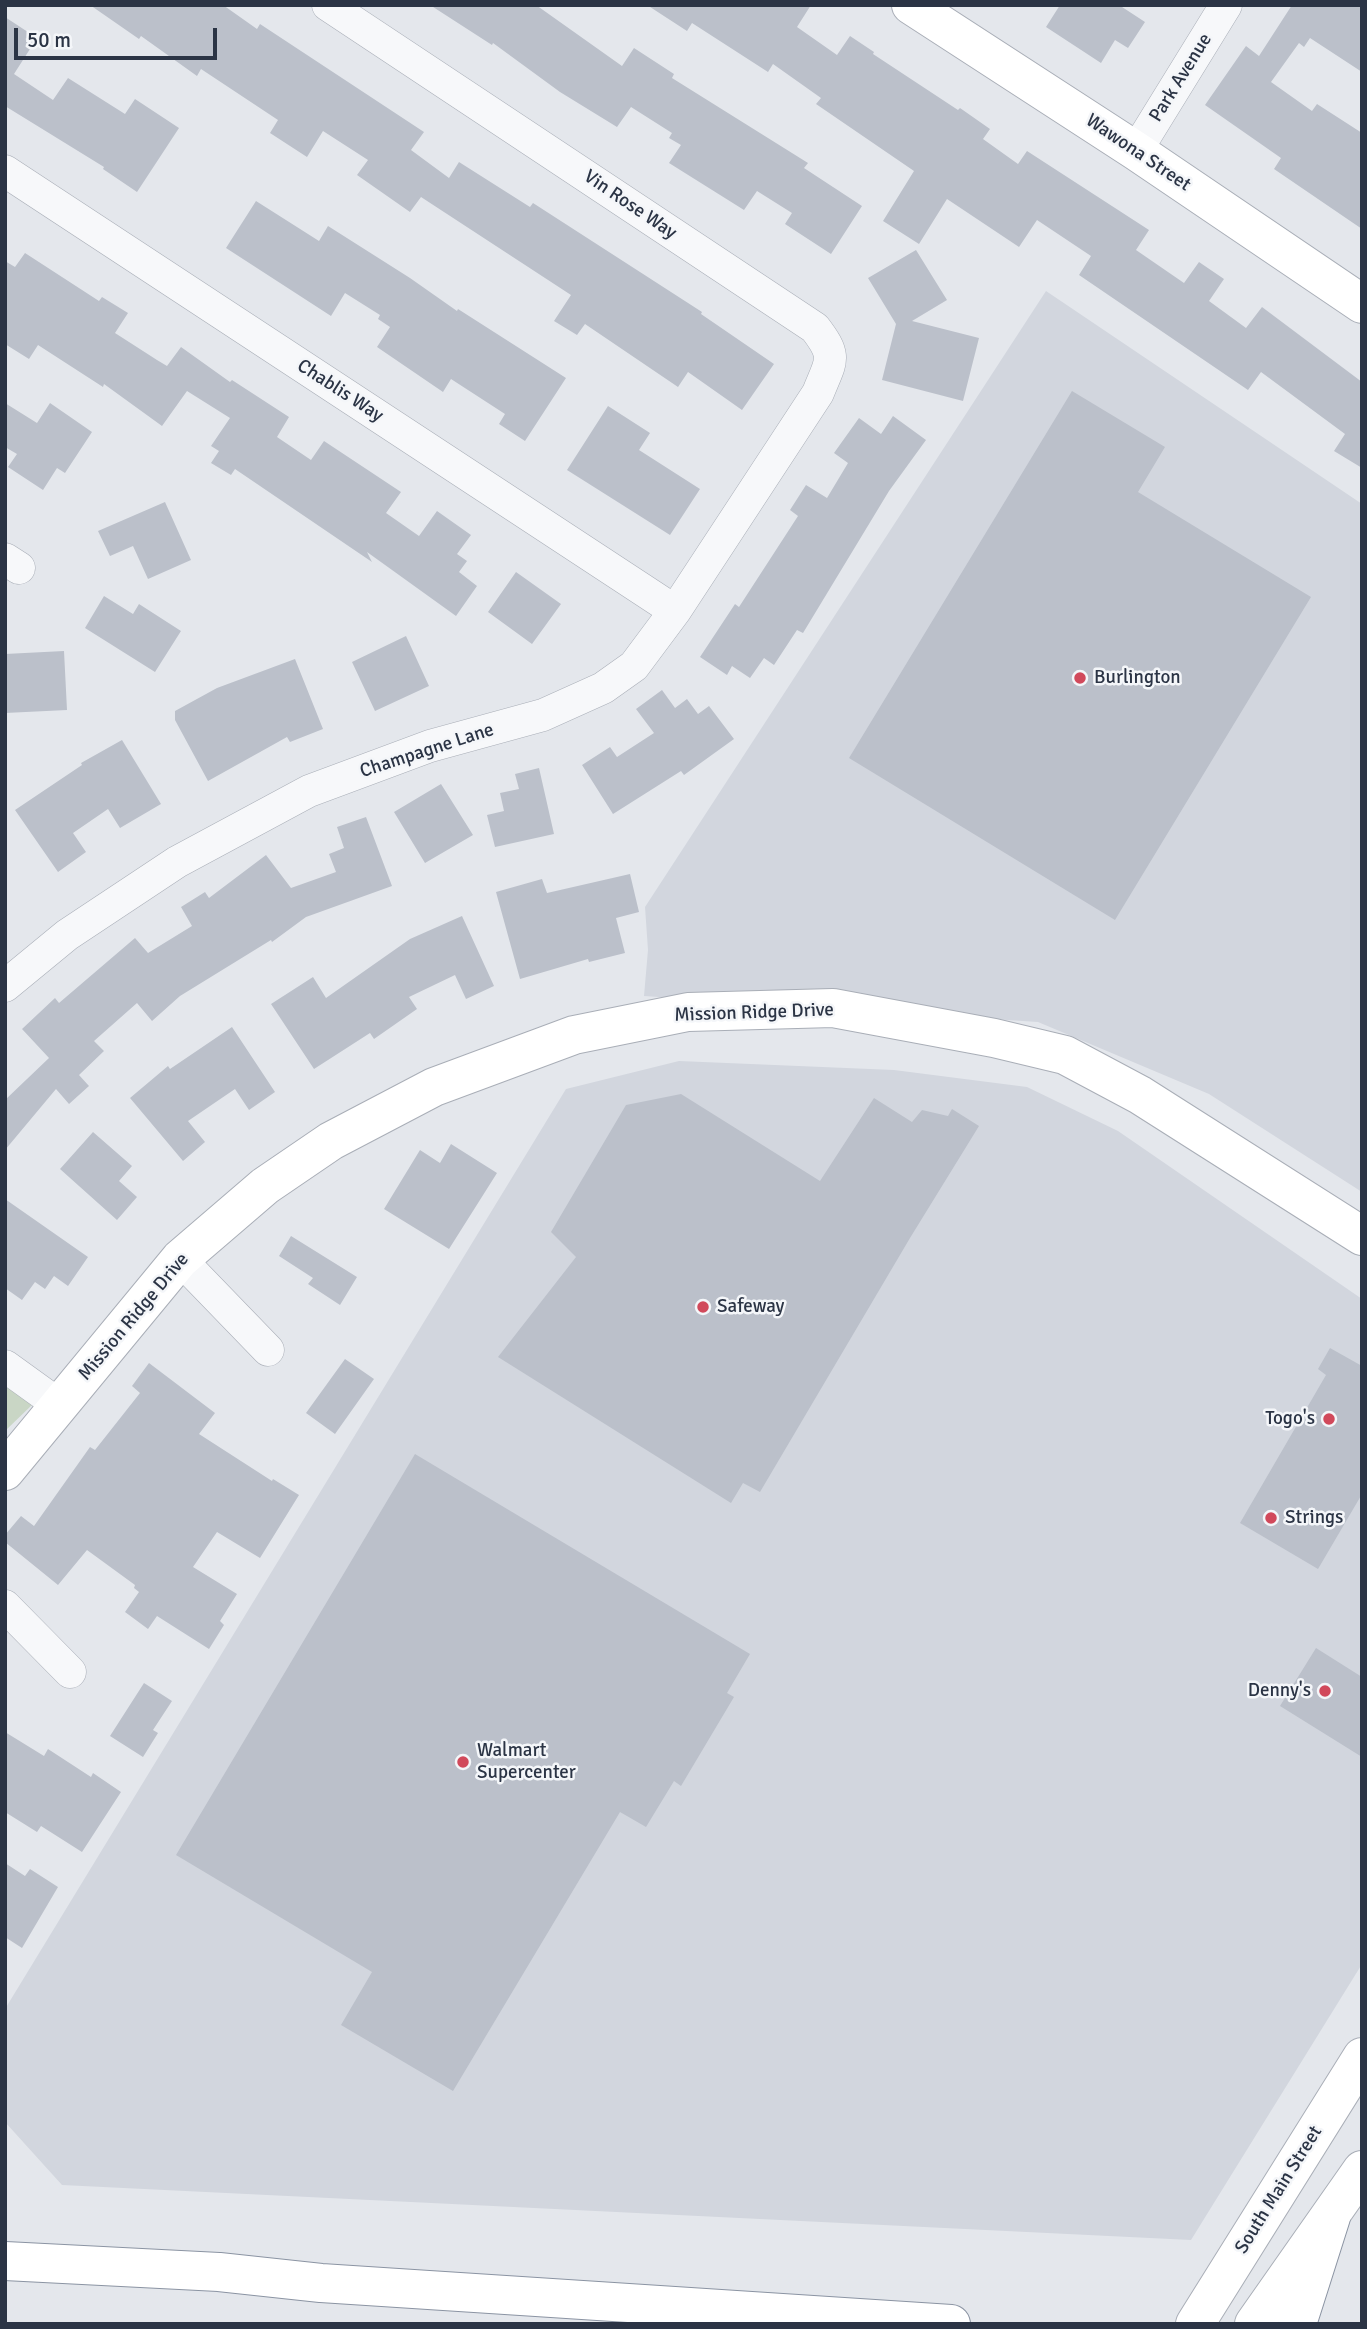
<!DOCTYPE html>
<html>
<head>
<meta charset="utf-8">
<style>
  body { margin:0 }
  #map { position:relative; width:1367px; height:2329px; overflow:hidden; background:#e4e7ec; font-family:Signika,sans-serif }
  canvas { display:block }
  .frame { position:absolute; inset:0; border:7px solid #2b3445; pointer-events:none }
  .scale { position:absolute; left:14px; top:28px; width:203px; height:32px; box-sizing:border-box; border:4px solid #2b3445; border-top:0; padding-left:9px; font-size:21px; line-height:24px; white-space:nowrap; color:#2b3445; -webkit-text-stroke:5px #f4f6f9; paint-order:stroke }
</style>
</head>
<body>
<div id="map">
<canvas width="1367" height="2329"></canvas>
<div class="frame"></div>
<div class="scale">50 m</div>
</div>
<script>
const context = document.querySelector('canvas').getContext('2d');
context.lineJoin = 'round';
function fill(path, color) {
  context.fillStyle = color;
  context.fill(path, 'evenodd');
}
function stroke(path, color, width, dash) {
  context.strokeStyle = color;
  context.lineWidth = width;
  context.lineCap = dash ? 'butt' : 'round';
  context.setLineDash(dash || []);
  context.stroke(path);
}
function label(font, color, halo, rows, align = 'center') {
  context.font = font + ' Signika,sans-serif';
  context.lineWidth = 5;
  context.setLineDash([]);
  context.textBaseline = 'middle';
  context.strokeStyle = halo;
  context.fillStyle = color;
  for (const [text, x, y, turn = 0] of rows) {
    context.save();
    context.translate(x, y);
    context.rotate((+turn || 0) * Math.PI / 180);
    context.textAlign = isNaN(turn) ? turn : align;
    if (halo) context.strokeText(text, 0, 0);
    context.fillText(text, 0, 0);
    context.restore();
  }
}
fill(new Path2D(`
  M1046,291l316,213v688l-153,-98 -171,-72 -394,-26 4,-46 -3,-43z
  M679,1061l215,9 133,17 91,44 244,168v665l-171,276 -1129,-55 -57,-63v-113l561,-920z`), '#d2d6de');
fill(new Path2D(`
  M5,1385l28,19 -28,27z`), '#c9d6c5');
fill(new Path2D(`
  M90,5h133l34,24 3,-5 164,108 -13,18 38,28 10,-16 71,45 3,-4 169,109 -1,2 73,50 -32,46 -54,-38 -10,15 -93,-63 -8,11 -23,-14 17,-26 -150,-98 -11,15 -53,-37 11,-15 -45,-29 -16,26 -37,-24 8,-13 -77,-51 -4,7 -56,-40 -2,3z
  M430,5h106l86,61 12,-18 40,26 -2,4 136,85 -4,5 58,38 -31,48 -46,-30 7,-11 -35,-22 -13,19 -75,-47 12,-18 -12,-7 3,-5 -41,-26 -14,20 -57,-35 -67,-49 -1,2z
  M647,5h164l-14,22 40,28 13,-19 24,16 -1,2 85,56 2,-2 30,21 -7,10 35,25 9,-13 122,79 -13,20 48,33 15,-21 25,17 -15,22 37,27 16,-21 100,75v86l-28,-17 11,-17 -84,-62 -13,18 -169,-115 12,-19 -54,-36 -18,27 -72,-48 -28,45 -36,-23 31,-50 -98,-67 5,-6 -48,-34 -5,8 -76,-49 -5,8z
  M1060,5h59l26,17 -17,26 -13,-8 -14,23 -55,-36z
  M1292,5h70v67l-52,-34 -6,9 -5,-4 -28,39 41,29 5,-7 45,29v96l-88,-60 7,-11 -76,-53 41,-59 13,10z
  M5,17l32,21 -23,36 39,26 15,-22 57,36 10,-15 44,29 -42,64 -34,-23 1,-2 -99,-61z
  M256,201l63,40 9,-15 82,52 47,33 1,-2 108,69 -41,63 -26,-17 6,-10 -54,-35 -8,13 -66,-45 13,-20 -12,-8 2,-4 -35,-22 -14,23 -105,-68z
  M916,250l31,50 -35,21 67,17 -16,63 -81,-21 14,-56 -28,-46z
  M25,253l74,48 3,-4 26,16 -13,20 42,27 10,6 14,-19 49,35 2,-2 57,37 -12,20 34,23 13,-19 77,51 -15,21 33,23 18,-25 34,24 -14,19 10,7 -8,11 18,14 -21,30 -89,-64 5,10 -137,-93 -4,6 -20,-12 8,-12 -8,-5 19,-28 -43,-27 -25,35 -58,-42 -1,3 -65,-42 -9,14 -24,-15v-83l10,6z
  M1072,391l93,56 -27,45 173,105 -196,323 -266,-162z
  M5,403l32,20 13,-20 42,29 -27,41 -8,-5 -14,22 -35,-23 9,-13 -12,-7z
  M608,406l42,27 -11,17 61,39 -30,46 -103,-65z
  M893,416l33,24 -37,51 -86,142 -6,-3 -23,35 -10,-7 -14,20 -18,-12 -5,9 -27,-18 35,-53 4,3 59,-91 -8,-6 16,-25 21,13 21,-35 -14,-10 25,-35 22,16z
  M165,502l26,58 -43,19 -15,-33 -23,10 -12,-25z
  M516,572l45,32 -29,40 -44,-32z
  M104,596l29,18 6,-10 42,27 -26,41 -70,-44z
  M406,636l23,50 -54,25 -23,-49z
  M64,651l3,59 -62,3v-59z
  M295,659l28,70 -33,13 -3,-5 -79,44 -33,-61v-9l42,-23z
  M662,690l13,18 12,-9 11,15 11,-8 25,33 -50,36 -3,-4 -68,43 -31,-49 28,-18 7,10 37,-24 -18,-24z
  M122,740l39,64 -41,24 -12,-19 -35,24 13,19 -28,20 -43,-62 67,-45 -1,-2z
  M539,768l15,66 -59,13 -8,-32 17,-4 -4,-18 19,-4 -4,-15z
  M441,784l32,51 -48,28 -31,-51z
  M366,817l26,69 -86,31 -34,25 -1,-2 -91,56 -28,25 -15,-18 -43,38 10,10 -25,24 10,11 -20,18 -13,-15 -51,61v-50l44,-42 -27,-29 33,-31 4,5 76,-65 13,15 44,-27 -11,-19 24,-15 4,6 57,-43 25,33 45,-16 -7,-18 15,-6 -7,-21z
  M630,874l9,38 -23,6 9,35 -36,9 -1,-3 -68,20 -24,-87 46,-13 5,14z
  M462,916l32,70 -28,13 -11,-24 -46,22 8,12 -43,30 -4,-6 -56,36 -43,-65 42,-27 13,21 84,-59z
  M232,1027l43,65 -26,18 -14,-21 -47,32 17,21 -22,19 -53,-63 38,-32 2,3z
  M681,1094l139,87 54,-83 38,24 10,-12 26,6 4,-7 27,17 -69,112 -150,254 -17,-9 -12,20 -233,-146 78,-100 -25,-25 75,-127z
  M93,1132l39,34 -13,15 18,16 -20,23 -57,-51z
  M451,1144l46,29 -48,76 -65,-40 36,-59 20,13z
  M5,1199l83,58 -20,29 -14,-10 -9,13 -10,-7 -13,18 -17,-12z
  M291,1236l66,41 -17,28 -32,-21 5,-6 -34,-22z
  M1330,1348l32,18v128l-44,75 -78,-46 86,-148 -8,-6z
  M345,1359l29,20 -39,55 -29,-21z
  M149,1363l66,50 -16,21 73,47 1,-2 26,16 -39,63 -43,-26 -24,35 44,27 -17,27 4,4 -15,24 -52,-33 -9,13 -23,-17 14,-20 -5,-4 1,-3 -48,-35 -29,35 -53,-43v-7l16,-19 13,10 56,-79 5,3 45,-57 -8,-7z
  M415,1454l335,200 -23,39 7,4 -53,89 -7,-5 -28,46 -26,-15 -167,279 -112,-66 31,-53 -196,-117z
  M1316,1648l46,29v80l-82,-51z
  M144,1683l28,18 -19,29 5,3 -15,24 -33,-21z
  M5,1732l39,24 4,-7 43,28 2,-4 28,19 -39,60 -41,-26 -4,6 -32,-20z
  M5,1863l20,13 5,-7 28,18 -36,61 -17,-11z`), '#bbc0ca');
const street = new Path2D(`
  M1136,151l90,-146
  M5,171l670,440
  M5,559l14,9
  M5,986l62,-51 110,-73 132,-71 121,-45 113,-31 60,-27 31,-22 41,-55 143,-218c13,-33 20,-35 -3,-65l-487,-323
  M180,1259l88,91
  M5,1366l54,39
  M5,1606l65,66`);
const secondary = new Path2D(`
  M911,5l225,146 226,153
  M5,1471l175,-212 85,-73 66,-45 103,-54 140,-52 114,-23 145,-4 161,30 71,17 75,40 222,141
  M1195,2324l167,-267
  M1254,2324l108,-154`);
const highway = new Path2D(`
  M5,2261l214,11 102,11 630,41
  M1297,2324l34,-107`);
stroke(street, '#a9aeb7', 33);
stroke(secondary, '#a9aeb7', 40);
stroke(highway, '#8b94a3', 40);
stroke(street, '#f7f8fa', 32);
stroke(secondary, '#fff', 38);
stroke(highway, '#fff', 38);
for (const [x, y, r, color] of [
  [1080,678,7,"#d1495b"],
  [703,1307,7,"#d1495b"],
  [1329,1419,7,"#d1495b"],
  [1271,1518,7,"#d1495b"],
  [1325,1691,7,"#d1495b"],
  [463,1762,7,"#d1495b"]
]) {
  const dot = new Path2D();
  dot.arc(x, y, r, 0, 2 * Math.PI);
  context.fillStyle = color;
  context.fill(dot);
  stroke(dot, '#f4f6f9', 2.5);
}
label('19px', '#2b3445', '#f4f6f9', [
  ["Park Avenue",1181,78,-58],
  ["Wawona Street",1138,153,34],
  ["Vin Rose Way",630,205,34],
  ["Chablis Way",340,391,33],
  ["Champagne Lane",427,751,-18],
  ["Mission Ridge Drive",754,1013,-2],
  ["Mission Ridge Drive",134,1317,-50],
  ["South Main Street",1279,2190,-58]
]);
label('19px', '#2b3445', '#f4f6f9', [
  ["Burlington",1094,678],
  ["Safeway",717,1307],
  ["Togo's",1315,1419,"right"],
  ["Strings",1285,1518],
  ["Denny's",1311,1691,"right"],
  ["Walmart",477,1751],
  ["Supercenter",477,1773]
], 'left');
</script>
</body>
</html>
